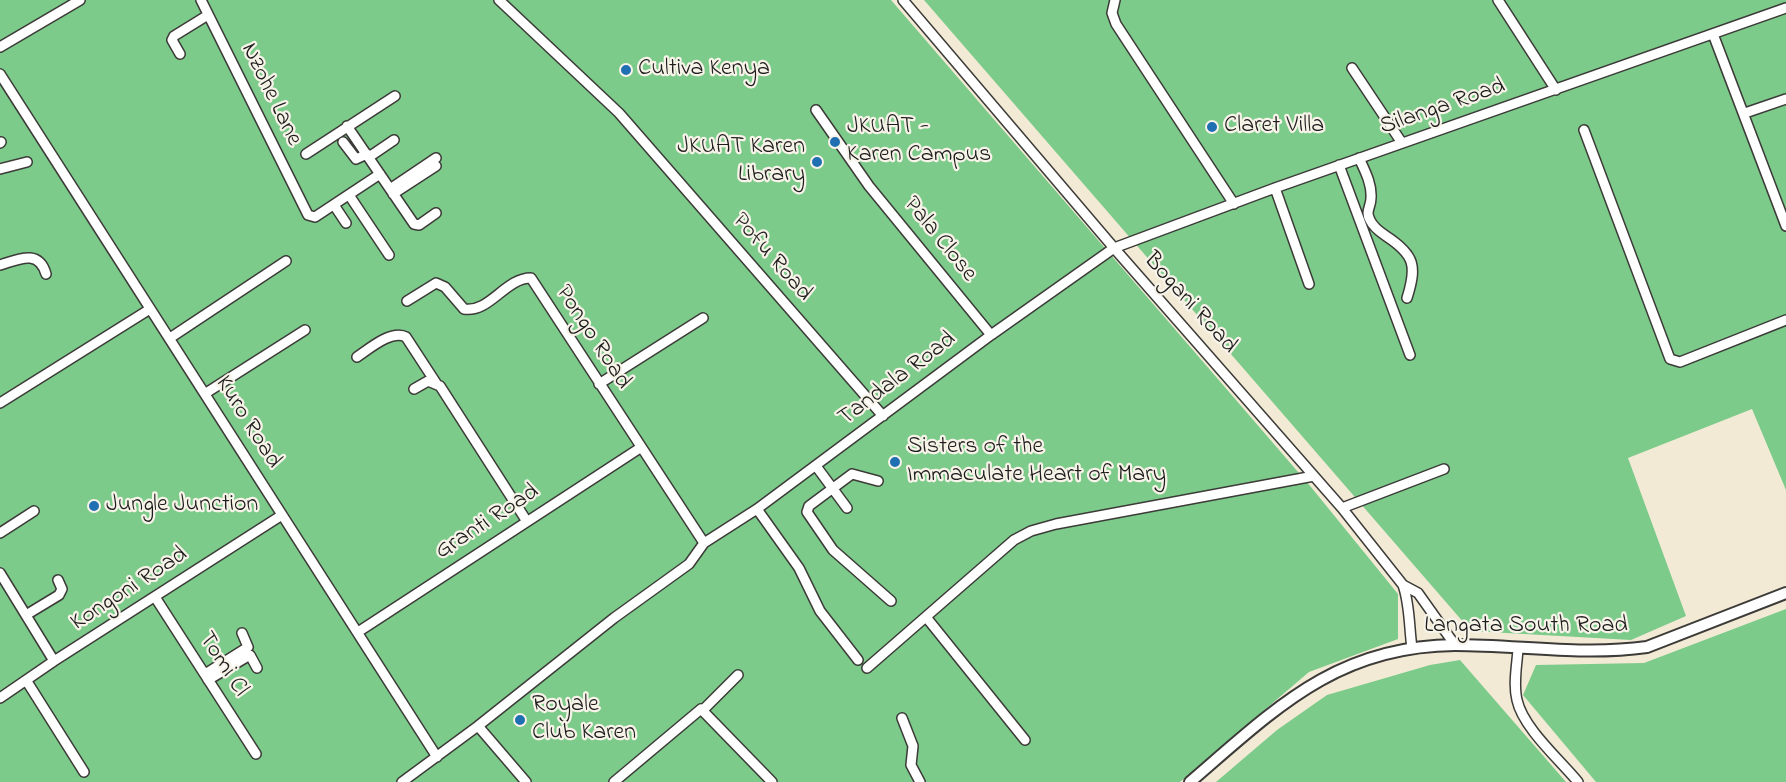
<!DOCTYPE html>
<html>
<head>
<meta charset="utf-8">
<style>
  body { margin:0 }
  canvas { display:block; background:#f2ead5 }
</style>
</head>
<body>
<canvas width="1786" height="782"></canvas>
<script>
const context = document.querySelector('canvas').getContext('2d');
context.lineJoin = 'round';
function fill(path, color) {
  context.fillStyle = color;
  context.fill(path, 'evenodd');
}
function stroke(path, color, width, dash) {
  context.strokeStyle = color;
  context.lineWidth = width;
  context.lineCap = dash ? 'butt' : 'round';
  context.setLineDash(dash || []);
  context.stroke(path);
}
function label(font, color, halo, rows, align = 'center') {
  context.font = font + ' "Indie Flower",sans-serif';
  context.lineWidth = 4.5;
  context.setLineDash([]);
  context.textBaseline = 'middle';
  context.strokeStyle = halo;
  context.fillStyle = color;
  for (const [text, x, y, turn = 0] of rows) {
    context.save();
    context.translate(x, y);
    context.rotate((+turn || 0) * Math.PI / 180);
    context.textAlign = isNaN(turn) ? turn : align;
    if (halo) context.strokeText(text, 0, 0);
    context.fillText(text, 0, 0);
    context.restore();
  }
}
fill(new Path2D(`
  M0,0h891l420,487 87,107v45l-89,33 -129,110h-1180z
  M924,0h862v490l-34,-81 -124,49 58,158 -55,24 -160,-9z
  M1786,609v173h-190l-73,-87 13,-30 108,-2z
  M1460,660l106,122h-350l61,-52 50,-35 103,-30z`), '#7ccb8b');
const minor = new Path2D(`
  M201,0l107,215 7,2 65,-43
  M499,0l120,113 264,303
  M903,0l211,248 228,260 61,77c7,20 6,42 9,63
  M1115,0l-3,13 4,11 118,180
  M1498,0l58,90
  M1713,34l73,192
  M0,47l80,-47
  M180,54l-8,-14 2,-4 34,-21
  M1352,68l50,75
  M0,74l437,683
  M816,110l53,76 122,149
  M1745,113l41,-14
  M347,126l67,98 5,1 17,-12
  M1584,130l86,229 10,3 106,-42
  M343,142l13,17 11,-5
  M0,143l1,-1
  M306,154l89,-58
  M369,157l25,-17
  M1359,158c6,13 13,26 12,40 0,9 -6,13 -1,22 3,7 10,12 16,16 29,19 31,30 21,62
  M1339,165l71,190
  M0,169l27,-7
  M1275,188l34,96
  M390,189l46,-31
  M393,194l43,-28
  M349,195l40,60
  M334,205l12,18
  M0,265c19,-6 39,-16 46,9
  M407,301l29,-18 9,4 19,22c26,4 41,-31 67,-31l173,265
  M170,338l116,-77
  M357,357c12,-8 35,-28 49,-20l30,46
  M599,384l104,-66
  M414,389l14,-8 12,5 86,134
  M206,393l99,-63
  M0,403l150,-94
  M816,466l31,42
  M878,481l-26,-7 -43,32 -2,6 26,38 58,51
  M1342,508l102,-39
  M757,509l42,59 21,43 38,49
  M0,533l34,-22
  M0,573l54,88
  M1403,585l15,8 37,52
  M155,597l101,157
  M26,615l33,-20 3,-6 -4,-9
  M926,617l99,123
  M358,632l282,-184
  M1518,649c-1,16 -5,35 -1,51 6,28 43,60 61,82
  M867,668l147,-128 17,-9 25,-7 258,-48
  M205,674l43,-27 -6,-14
  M26,680l58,92
  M208,680l42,-25 7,13
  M0,698l54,-37 228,-146
  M703,710l35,-35
  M902,718l11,28 -2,19 9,17
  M478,726l136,-108 75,-54 15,-21 53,-34 234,-174 123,-87 161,-60 511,-180
  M402,782l76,-56 48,56
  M614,782l87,-73 71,73`);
const tertiary = new Path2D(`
  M1190,782c85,-73 146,-136 265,-137 64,0 127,11 192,2l139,-54`);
stroke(minor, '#3c3b38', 12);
stroke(tertiary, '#3c3b38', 14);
stroke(minor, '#fff', 9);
stroke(tertiary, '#fff', 10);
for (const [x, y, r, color] of [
  [626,70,6,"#1f6fb2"],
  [1212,127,6,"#1f6fb2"],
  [835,142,6,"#1f6fb2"],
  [817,162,6,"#1f6fb2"],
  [895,462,6,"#1f6fb2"],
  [94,506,6,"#1f6fb2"],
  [520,720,6,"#1f6fb2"]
]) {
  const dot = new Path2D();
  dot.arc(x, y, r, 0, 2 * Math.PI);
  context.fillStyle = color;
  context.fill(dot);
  stroke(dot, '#f7f3e8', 2);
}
label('24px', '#1c1c1c', '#f7f3e8', [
  ["Cultiva Kenya",638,70],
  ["Claret Villa",1224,127],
  ["JKUAT -",847,128],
  ["Karen Campus",847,156],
  ["JKUAT Karen",805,148,"right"],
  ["Library",805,176,"right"],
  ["Sisters of the",907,448],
  ["Immaculate Heart of Mary",907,476],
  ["Jungle Junction",106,506],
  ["Royale",532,706],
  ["Club Karen",532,734]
], 'left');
label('24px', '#1c1c1c', '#f7f3e8', [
  ["Nzohe Lane",270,95,64],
  ["Silanga Road",1443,108,-19],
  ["Pala Close",939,240,51],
  ["Pofu Road",771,258,49],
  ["Bogani Road",1189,304,48],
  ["Pongo Road",592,338,57],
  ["Tandala Road",898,380,-37],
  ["Kuro Road",247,423,58],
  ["Granti Road",488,523,-33],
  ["Kongoni Road",130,590,-33],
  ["Langata South Road",1526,627],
  ["Tomi Cl",222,665,57]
]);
</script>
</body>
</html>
